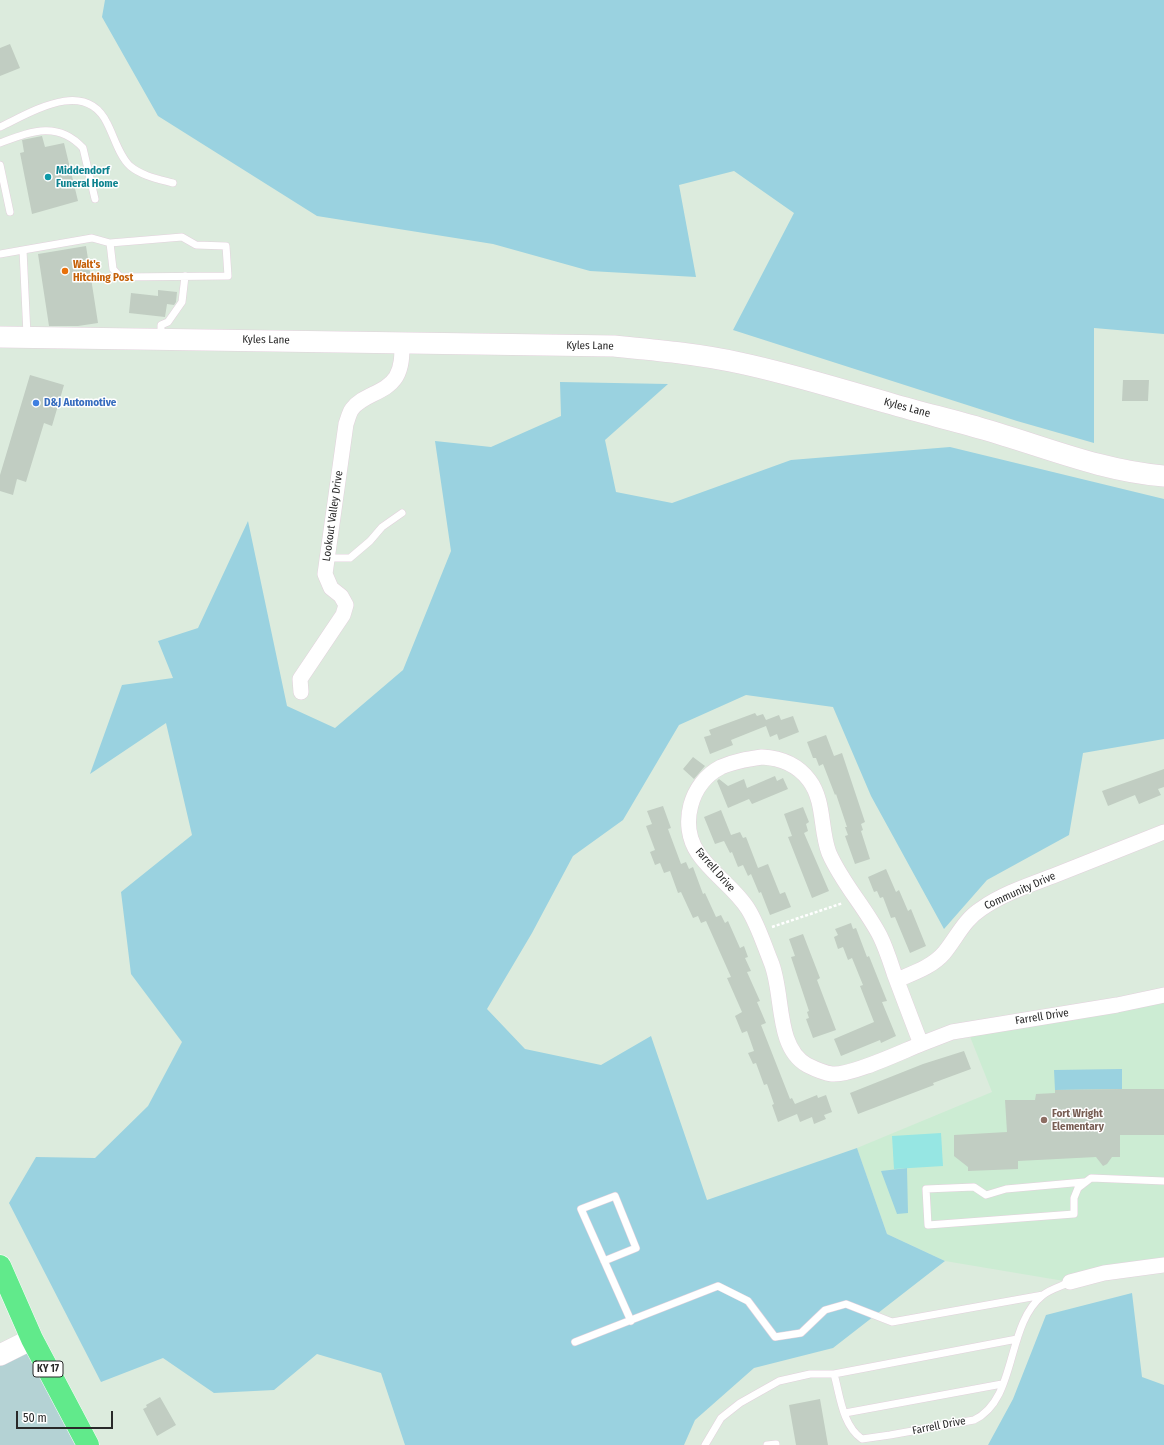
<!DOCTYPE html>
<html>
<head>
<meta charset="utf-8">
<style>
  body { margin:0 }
  #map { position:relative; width:1164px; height:1445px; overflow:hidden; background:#dcebdd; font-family:"Fira Sans Condensed",sans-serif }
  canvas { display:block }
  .scale { position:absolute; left:16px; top:1411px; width:97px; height:18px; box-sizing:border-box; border:2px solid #292929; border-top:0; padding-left:5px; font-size:12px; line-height:14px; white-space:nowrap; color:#292929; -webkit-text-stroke:3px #fff; paint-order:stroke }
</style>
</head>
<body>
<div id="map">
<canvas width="1164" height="1445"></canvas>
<div class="scale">50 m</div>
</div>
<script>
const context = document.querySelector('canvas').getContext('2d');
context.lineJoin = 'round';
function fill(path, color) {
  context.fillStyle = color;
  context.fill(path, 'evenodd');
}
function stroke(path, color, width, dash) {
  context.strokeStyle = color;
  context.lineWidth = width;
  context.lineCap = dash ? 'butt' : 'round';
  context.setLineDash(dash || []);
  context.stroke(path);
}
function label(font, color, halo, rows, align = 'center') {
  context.font = font + ' "Fira Sans Condensed",sans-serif';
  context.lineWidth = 3;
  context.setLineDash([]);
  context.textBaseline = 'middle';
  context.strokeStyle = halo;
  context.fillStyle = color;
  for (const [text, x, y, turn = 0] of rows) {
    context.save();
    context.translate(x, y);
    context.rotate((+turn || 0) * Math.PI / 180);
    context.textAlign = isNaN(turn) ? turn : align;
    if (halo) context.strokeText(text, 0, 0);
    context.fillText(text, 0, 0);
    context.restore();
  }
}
fill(new Path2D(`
  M1164,995v270l-94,17 -125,-21 -58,-27 -30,-86 135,-56 -25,-63z`), '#ccecd3');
fill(new Path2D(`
  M105,0h1059v334l-70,-6v115l-77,-22 -284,-91 61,-117 -60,-42 -55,14 17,92 -106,-6 -97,-27 -176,-28 -159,-100 -56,-99z
  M560,382l108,2 -63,56 11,52 56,11 119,-43 159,-13 214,52v240l-81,14 -14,82 -82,45 -43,49 -73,-133 -38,-89 -87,-12 -67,30 -56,95 -50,36 -41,77 -45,76 38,40 76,16 50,-29 56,164 150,-52 30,86 58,27 -112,87 -79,20 -59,52 -11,25h-279l-24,-72 -64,-19 -43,36 -60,3 -51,-35 -62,24 -92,-179 27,-46 59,1 53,-52 34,-64 -51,-68 -10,-82 71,-57 -26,-112 -76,51 32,-89 51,-7 -15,-37 40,-13 50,-107 39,185 48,22 68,-58 48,-119 -16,-110 56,6 70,-31z
  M1122,1069v20l-67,1 -1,-20z
  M907,1168l1,45 -11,1 -16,-43z
  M1132,1293l10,84 22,8v60h-176l25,-46 33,-84z`), '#9ad2e0');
fill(new Path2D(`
  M32,1339l56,106h-88v-90z`), '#b4d2d4');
fill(new Path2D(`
  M941,1133l2,33 -49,3 -2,-33z`), '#96e6e3');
fill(new Path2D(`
  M10,44l10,24 -20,8v-28z
  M42,136l3,11 19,-4 14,58 -46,13 -12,-61 4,-1 -2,-12z
  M86,246l12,77 -20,3h-29l-11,-72z
  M158,290l19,2 -1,10 -2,3 -7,-1 -2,13 -36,-4 2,-20 27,3z
  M30,375l34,10 -12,41 -8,-3 -18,59 -9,-3 -4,16 -13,-4v-16z
  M1123,380h26l-1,21h-26z
  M755,713l2,3 6,-2 3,6 13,-5 2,5 12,-4 6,16 -20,8 -2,-6 -7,3 -4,-11 -35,14 2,5 -23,9 -6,-17 7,-2 -2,-5z
  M826,735l8,21 8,-3 23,69 -4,2 2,6 -2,1 9,28 -15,5 -10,-28 3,-1 -3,-8h2l-11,-33 -1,1 -12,-31 -4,2 -3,-8h-3l-6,-16z
  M693,757l12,9 -11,13 -11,-10z
  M1164,769v18l-6,2 3,6 -22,9 -4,-9 -27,11 -6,-15z
  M775,776l2,5 6,-3 5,11 -36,15 -3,-5 -21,9 -11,-27 2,-2 9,7 16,-7 3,9z
  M663,806l8,22 -3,1 13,35 5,-2 3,7 4,-2 10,27 2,-1 11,24 5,-2 4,8 3,-2 12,27 4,-2 4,11 -3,1 6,13 -4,1 13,29 -3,1 9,21 -5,2 29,74 2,-1 3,6 22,-9 1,3 8,-3 6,17 -8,3 2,4 -12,5 -2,-7 -12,5 -3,-8 -19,8 -6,-17 2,-1 -7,-20 -3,1 -8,-22 -3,1 -5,-11 6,-2 -7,-20 -5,2 -7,-17 7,-4 -15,-34 4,-1 -25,-56 -5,2 -3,-7 -5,2 -12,-26 -3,1 -8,-22 -6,2 -4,-10 -5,2 -5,-13 5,-2 -9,-24 6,-2 -5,-13z
  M803,807l6,15 -3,2 2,7 -4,2 25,58 -17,7 -24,-61 4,-1 -8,-22z
  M721,810l10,25 9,-3 3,6 3,-1 12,31 10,-4 12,30 5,-2 6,15 -21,8 -9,-23 -2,1 -8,-19 -3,2 -5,-11 -5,2 -6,-15 -2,1 -6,-12 -9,3 -11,-27z
  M886,869l10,23 3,-2 9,21 3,-2 15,37 -16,7 -15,-36 -4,1 -8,-21 -3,1 -3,-7 -3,1 -6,-15z
  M851,923l2,6 3,-1 11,29 2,-1 18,45 -5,1 14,34 -15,7 -1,-3 -39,16 -7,-17 40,-17 -14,-36 3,-1 -11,-27 -4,2 -5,-13 -5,2 -4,-12 4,-2 -3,-6z
  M803,934l17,44 -3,2 19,50 -23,8 -7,-19 3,-1 -2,-6 2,-1 -18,-54 4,-1 -6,-17z
  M964,1051l7,18 -38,14 1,2 -76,29 -8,-21 73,-29z
  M1122,1089h42v46h-44v22h-8l-5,7 -4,2 -7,-9 -78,4v8l-50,2v-4l-14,-11v-21l53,-3 -2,-32h30l1,-6 19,-1v-3z
  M160,1397l16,28 -19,11 -14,-27 4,-2 -1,-2z
  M820,1399l8,46h-32l-7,-40z`), '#c1cdc2');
const service = new Path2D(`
  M0,127c32,-15 85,-49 107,-4 7,13 12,33 23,43 12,10 28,13 43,17
  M0,143c30,-11 57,-23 83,5l12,51
  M0,165l10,47
  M0,254l23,-4
  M27,335l-4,-85 69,-12 18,5 72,-6 14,8 30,1 2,30 -108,1 -7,-8 -3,-26
  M161,339v-14l7,-3 14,-20 3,-26
  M327,558h23l20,-17 12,-14 20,-14
  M1084,1182l-78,7 -20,6 -12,-8 -48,2 2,36 146,-11v-16l4,-10 13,-10 73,3
  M604,1261l32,-13 -21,-52 -34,13 50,112
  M575,1342l143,-56 30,15 27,36 26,-4 24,-23 21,-6 46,18 151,-27
  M834,1374l183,-35
  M845,1413l157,-29
  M705,1445l16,-27 19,-15 39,-22 31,-7h24c6,21 8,51 28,65l28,-4 84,-15c44,-21 31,-95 69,-125 7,-6 19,-9 27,-13
  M767,1445l9,-1`);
const minor = new Path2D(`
  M301,692l-1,-13 43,-64 3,-10 -5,-9 -10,-8 -6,-14 21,-150c2,-5 3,-11 6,-15 11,-15 33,-15 44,-32 6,-10 6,-22 6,-33
  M762,757c19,1 35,7 47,23 16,21 11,50 20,73 13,30 36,54 51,83 6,12 10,25 14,37 9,24 18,48 27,71 -20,8 -70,32 -89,30 -9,-1 -17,-5 -25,-9 -32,-18 -23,-72 -36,-103 -7,-17 -13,-37 -23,-53 -13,-21 -36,-35 -50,-56 -19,-28 -8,-70 23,-86 13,-6 27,-8 41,-10z
  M897,980c16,-7 35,-13 47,-27 13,-16 20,-33 37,-44 21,-15 48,-24 72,-33 37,-15 74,-29 111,-44
  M921,1044l31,-12 165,-27 47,-10
  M1070,1282l34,-9 60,-8`);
const secondary = new Path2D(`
  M0,337l614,9c42,4 85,8 126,17 52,11 102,27 152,41 30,9 61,16 91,25 60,17 118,42 181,47
  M0,1355l32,-16`);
const primary = new Path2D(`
  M0,1266l32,73 56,106`);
stroke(service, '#e2d1dc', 8);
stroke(minor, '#e2d1dc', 16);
stroke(secondary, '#e2d1dc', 22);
stroke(primary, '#fff', 23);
stroke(new Path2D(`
  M772,927l71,-24`), '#fff', 2.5, [3, 2]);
stroke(service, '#fff', 7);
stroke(minor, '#fff', 15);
stroke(secondary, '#fff', 21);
stroke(primary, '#61ea8b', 22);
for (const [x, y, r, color] of [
  [48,177,4,"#0f9aa8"],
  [65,271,4,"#e8710a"],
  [36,403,4,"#3f7fe0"],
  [1044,1120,4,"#8d6e63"]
]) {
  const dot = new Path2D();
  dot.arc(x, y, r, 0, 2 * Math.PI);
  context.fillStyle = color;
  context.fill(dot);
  stroke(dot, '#fff', 1.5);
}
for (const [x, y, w] of [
  [48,1369,30]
]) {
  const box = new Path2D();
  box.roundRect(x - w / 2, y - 8, w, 16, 3);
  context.fillStyle = '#fff';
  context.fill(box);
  stroke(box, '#292929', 1);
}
label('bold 10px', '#292929', null, [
  ["KY 17",48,1369]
]);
label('bold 11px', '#0d838f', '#fff', [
  ["Middendorf",56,171],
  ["Funeral Home",56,184]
], 'left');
label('bold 11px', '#c56008', '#fff', [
  ["Walt's",73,265],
  ["Hitching Post",73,278]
], 'left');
label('11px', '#292929', '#fff', [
  ["Kyles Lane",266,340,1],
  ["Kyles Lane",590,346,1],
  ["Kyles Lane",907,408,15],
  ["Lookout Valley Drive",333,516,-82],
  ["Farrell Drive",715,870,49],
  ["Community Drive",1020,891,-24],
  ["Farrell Drive",1042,1017,-9],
  ["Farrell Drive",939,1426,-11]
]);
label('bold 11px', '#366cbe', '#fff', [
  ["D&J Automotive",44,403]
], 'left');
label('bold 11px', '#785e54', '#fff', [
  ["Fort Wright",1052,1114],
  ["Elementary",1052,1127]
], 'left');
</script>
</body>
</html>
